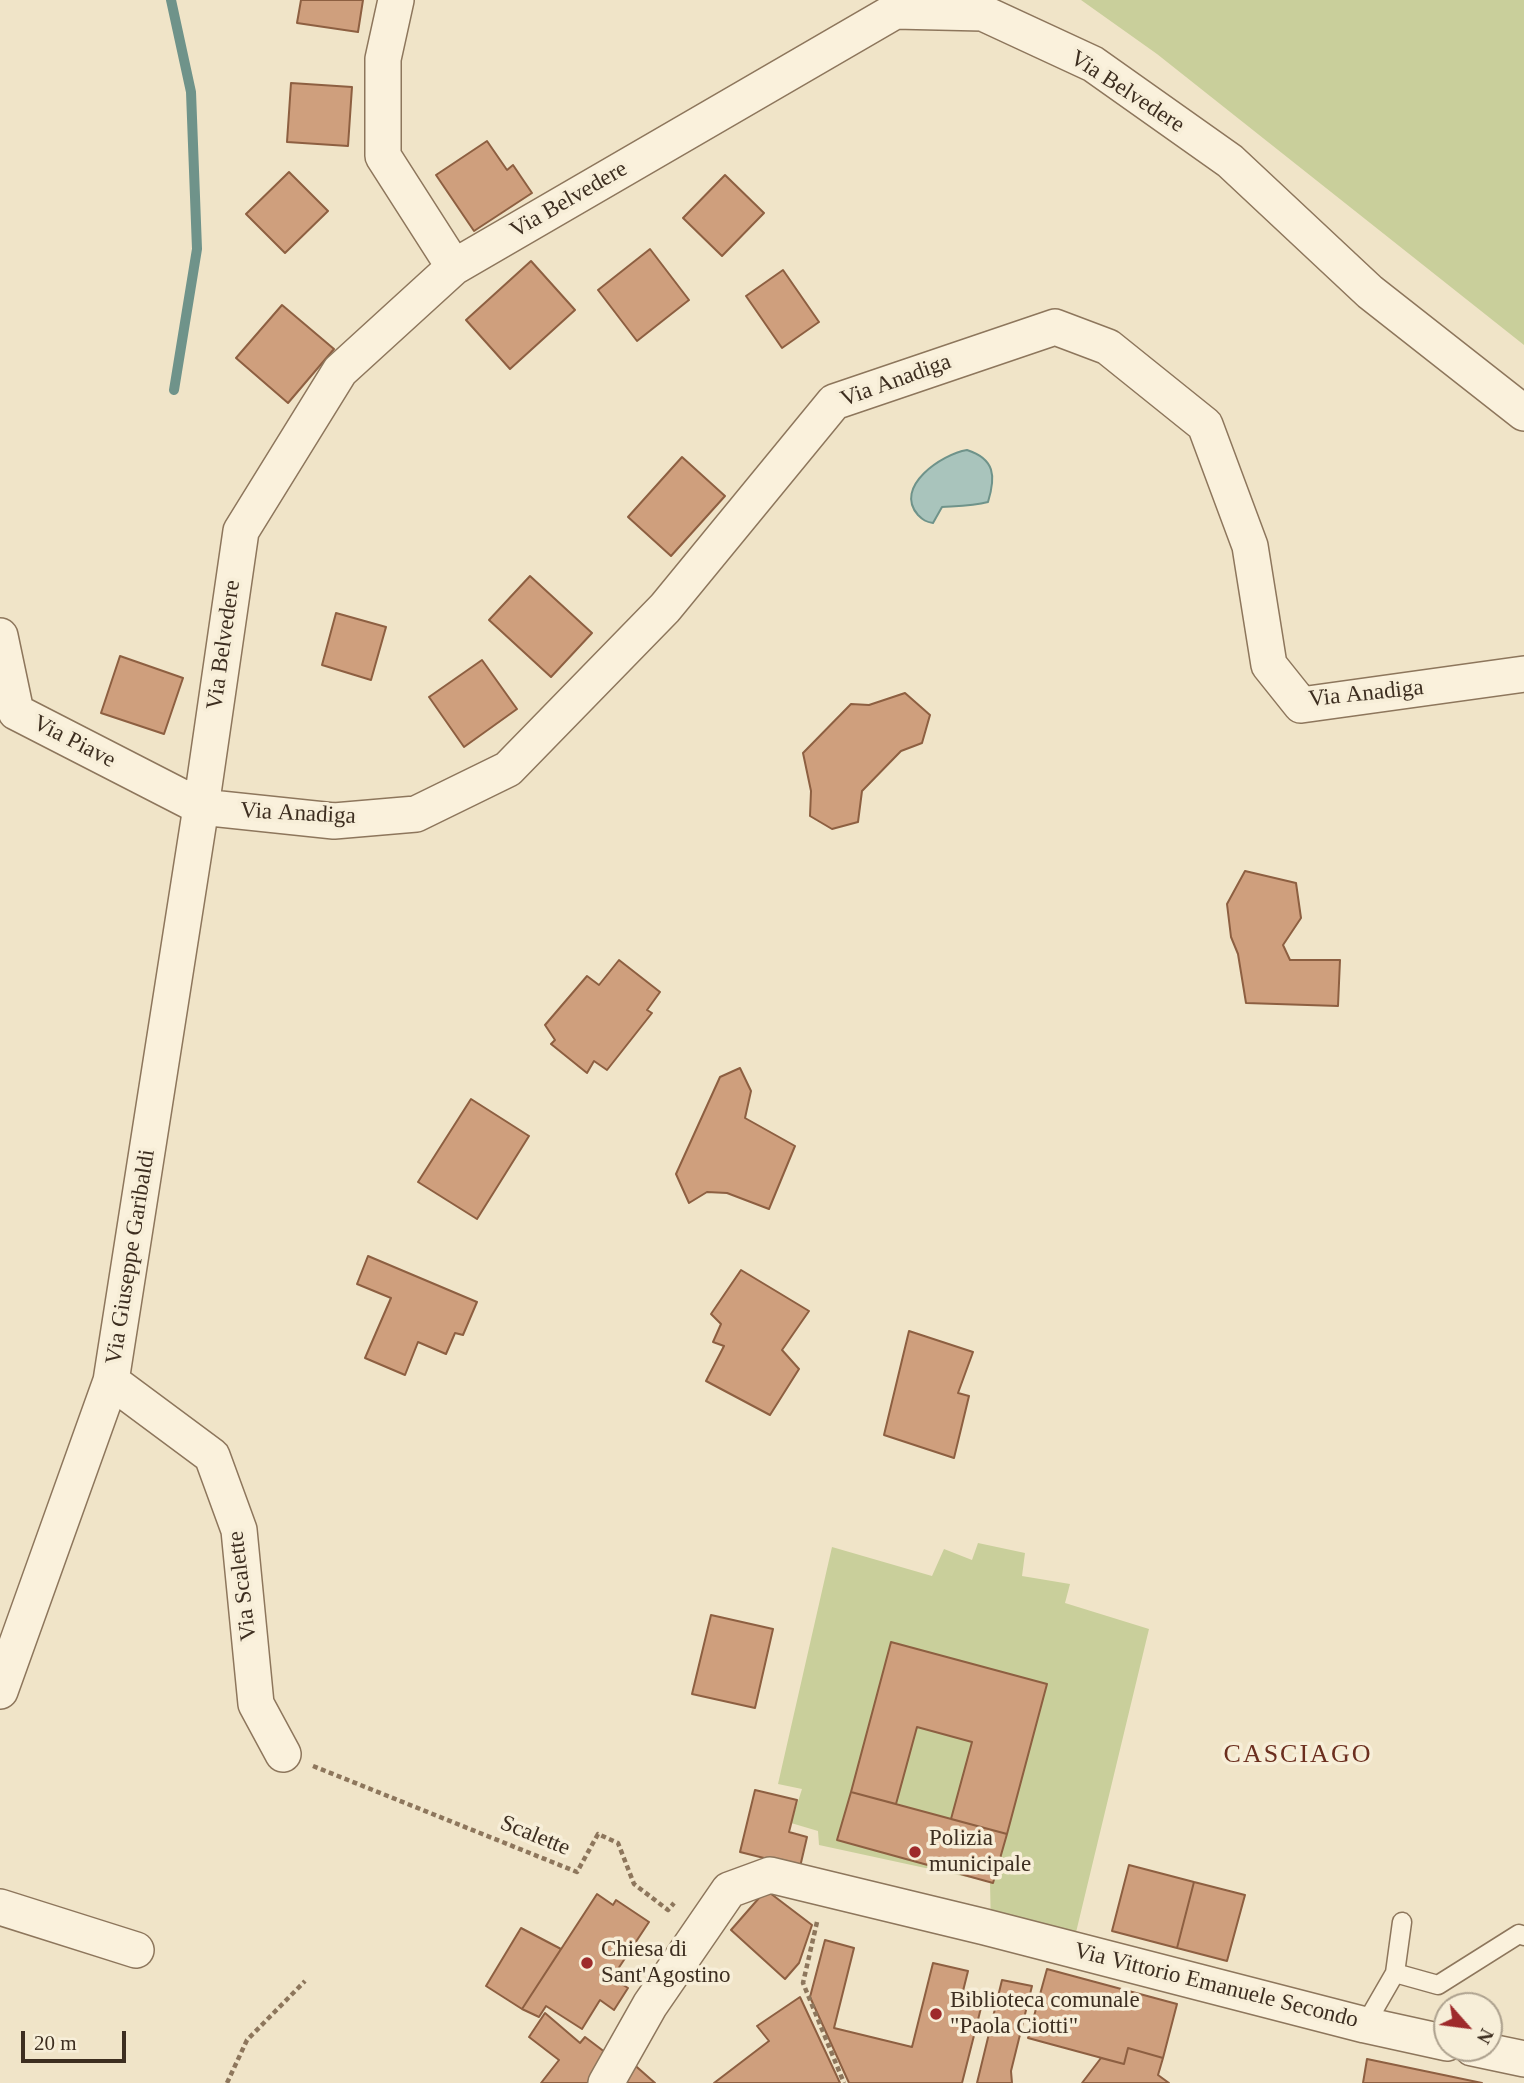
<!DOCTYPE html>
<html>
<head>
<meta charset="utf-8">
<style>
  body { margin:0 }
  #map { position:relative; width:1524px; height:2083px; overflow:hidden; background:#f0e4c8; font-family:Georgia,serif }
  canvas { display:block }
  .north { position:absolute; left:1433px; top:1992px; width:70px; height:70px; box-sizing:border-box; background:#f7eed8; border:2px solid #ada18e; border-radius:50%; rotate:118deg; font-size:19px; font-weight:700; line-height:28px; text-align:center; color:#3d2e20 }
  .north::after { content:''; display:block; margin:auto; width:24px; height:32px; background:#9e2a2b; clip-path:polygon(50% 0,100% 100%,50% 72%,0 100%) }
  .scale { position:absolute; left:21px; top:2031px; width:105px; height:32px; box-sizing:border-box; border:4px solid #3d2e20; border-top:0; padding-left:9px; font-size:21px; line-height:24px; white-space:nowrap; color:#3d2e20; -webkit-text-stroke:5px #f7eed8; paint-order:stroke }
</style>
</head>
<body>
<div id="map">
<canvas width="1524" height="2083"></canvas>
<div class="north">N</div>
<div class="scale">20 m</div>
</div>
<script>
const context = document.querySelector('canvas').getContext('2d');
context.lineJoin = 'round';
function fill(path, color) {
  context.fillStyle = color;
  context.fill(path, 'evenodd');
}
function stroke(path, color, width, dash) {
  context.strokeStyle = color;
  context.lineWidth = width;
  context.lineCap = dash ? 'butt' : 'round';
  context.setLineDash(dash || []);
  context.stroke(path);
}
function label(font, color, halo, rows, align = 'center') {
  context.font = font + ' Georgia,serif';
  context.lineWidth = 7;
  context.setLineDash([]);
  context.textBaseline = 'middle';
  context.strokeStyle = halo;
  context.fillStyle = color;
  for (const [text, x, y, turn = 0] of rows) {
    context.save();
    context.translate(x, y);
    context.rotate((+turn || 0) * Math.PI / 180);
    context.textAlign = isNaN(turn) ? turn : align;
    if (halo) context.strokeText(text, 0, 0);
    context.fillText(text, 0, 0);
    context.restore();
  }
}
fill(new Path2D(`
  M1081,0h443v345l-367,-291z
  M978,1543l47,10 -3,23 48,8 -5,19 84,26 -77,320 -81,-21 -1,-46 -171,-37 -1,-14 -27,-8 11,-34 -24,-5 54,-237 100,29 12,-27 28,11z`), '#c9cf9b');
const water = new Path2D(`
  M967,450c28,9 29,26 21,52 -15,4 -30,4 -46,5l-9,16c-7,-1 -10,-3 -15,-8 -25,-28 24,-61 49,-65z`);
fill(water, '#a9c4bc');
stroke(water, '#6f938a', 2);
stroke(new Path2D(`
  M171,0l20,92 6,157 -23,141`), '#6f938a', 10);
const building = new Path2D(`
  M301,0h62l-5,32 -61,-9z
  M291,83l61,4 -4,59 -61,-4z
  M487,141l20,29 6,-5 19,28 -58,38 -38,-56z
  M289,172l39,39 -43,42 -39,-39z
  M725,175l39,38 -42,43 -39,-38z
  M650,249l39,51 -52,41 -39,-51z
  M531,261l44,49 -65,59 -44,-49z
  M783,270l36,52 -37,26 -36,-52z
  M282,305l52,44 -46,54 -52,-45z
  M682,457l43,39 -54,60 -43,-39z
  M530,576l62,57 -41,44 -62,-57z
  M336,613l50,14 -15,53 -49,-15z
  M120,656l63,22 -19,56 -63,-21z
  M482,660l35,49 -53,38 -35,-50z
  M905,693l25,22 -8,28 -21,8 -39,40 -4,31 -26,7 -22,-13 1,-25 -8,-38 48,-49 18,1z
  M1245,871l51,12 5,35 -18,27 7,15h50l-2,46 -92,-3 -8,-49 -7,-17 -4,-33z
  M619,960l41,32 -13,18 5,3 -45,57 -13,-9 -7,12 -36,-29 4,-4 -10,-15 42,-49 12,9z
  M740,1068l11,23 -6,27 50,28 -26,63 -42,-16 -20,-1 -18,11 -13,-29 44,-97z
  M471,1099l58,37 -52,83 -59,-37z
  M368,1256l109,46 -14,33 -8,-2 -9,21 -28,-12 -13,33 -40,-17 26,-60 -34,-14z
  M741,1270l68,41 -27,39 17,19 -29,46 -64,-34 18,-35 -11,-4 8,-18 -10,-10z
  M909,1331l64,21 -15,41 11,3 -15,62 -70,-23z
  M711,1615l62,14 -18,79 -63,-14z
  M891,1642l156,42 -40,150 -56,-15 21,-77 -55,-15 -21,77 -45,-12z
  M755,1790l42,10 -8,32 18,5 -7,30 -60,-15z
  M851,1792l156,42 -14,49 -156,-43z
  M1129,1865l65,17 -17,66 -65,-17z
  M1194,1882l51,13 -18,66 -50,-13z
  M766,1890l46,35 -13,38 -14,16 -54,-49z
  M597,1894l16,11 3,-5 33,22 -37,56 16,10 -14,22 -14,-10 -18,29 -36,-23 -7,11 -17,-8z
  M521,1928l40,21 -39,60 -36,-23z
  M825,1940l29,8 -20,80 78,19 21,-84 35,8 -5,20 21,5 -22,87h-113l-39,-86z
  M1047,1969l130,35 -14,54 -35,-10 -4,16 -96,-26z
  M1002,1980l30,6 -21,85 1,12h-35z
  M800,1997l40,86h-126l55,-42 -12,-15z
  M545,2013l35,30 5,-6 29,22 -14,24h-59l18,-23 -30,-23z
  M1128,2048l35,10 -5,17 11,8h-87l19,-25 23,6z
  M1367,2059l115,24h-119z
  M630,2061l25,22h-37z`);
fill(building, '#cf9f7d');
stroke(building, '#8d5f41', 2);
const lane = new Path2D(`
  M1402,1922l-7,51 43,12 81,-51 5,2
  M1365,2025l30,-52`);
const street = new Path2D(`
  M396,0l-13,59v97l71,111
  M0,636l16,76
  M16,712l185,95 133,14 82,-7 92,-45 157,-161 169,-206 221,-75 53,20 97,78 45,121 19,119 32,40 223,-31
  M111,1381l101,75 27,74 17,174 27,50
  M0,1691l111,-310 90,-574 40,-276 99,-160 114,-104 441,-256 88,2 110,51 137,97 140,131 154,121
  M0,1907l136,43
  M1472,2048l52,11
  M606,2083l44,-78 79,-115 41,-15 215,52 380,98 82,18`);
stroke(lane, '#8d765c', 21);
stroke(street, '#8d765c', 38);
stroke(new Path2D(`
  M313,1766l264,106 21,-38 20,9 16,41 34,26 6,-7
  M817,1922l-14,61 41,100
  M227,2083l20,-43 58,-59`), '#8d765c', 4.5, [5, 3.5]);
stroke(lane, '#faf1dc', 18);
stroke(street, '#faf1dc', 35);
for (const [x, y, r, color] of [
  [915,1852,7,"#9e2a2b"],
  [587,1963,7,"#9e2a2b"],
  [936,2014,7,"#9e2a2b"]
]) {
  const dot = new Path2D();
  dot.arc(x, y, r, 0, 2 * Math.PI);
  context.fillStyle = color;
  context.fill(dot);
  stroke(dot, '#f7eed8', 2.5);
}
label('23px', '#3d2e20', '#f7eed8', [
  ["Via Belvedere",1127,92,33],
  ["Via Belvedere",569,200,-30],
  ["Via Anadiga",896,381,-20],
  ["Via Belvedere",224,645,-82],
  ["Via Anadiga",1366,694,-6],
  ["Via Piave",74,742,27],
  ["Via Anadiga",298,814,3],
  ["Via Giuseppe Garibaldi",131,1257,-81],
  ["Via Scalette",243,1586,-97],
  ["Scalette",535,1836,22],
  ["Via Vittorio Emanuele Secondo",1216,1986,14]
]);
label('23px', '#3d2e20', '#f7eed8', [
  ["Polizia",929,1839],
  ["municipale",929,1865],
  ["Chiesa di",601,1950],
  ["Sant'Agostino",601,1976],
  ["Biblioteca comunale",950,2001],
  ["\"Paola Ciotti\"",950,2027]
], 'left');
context.letterSpacing = '2px';
label('26px', '#6b2e1e', '#f7eed8', [
  ["CASCIAGO",1298,1755]
]);
context.letterSpacing = '0px';
</script>
</body>
</html>
